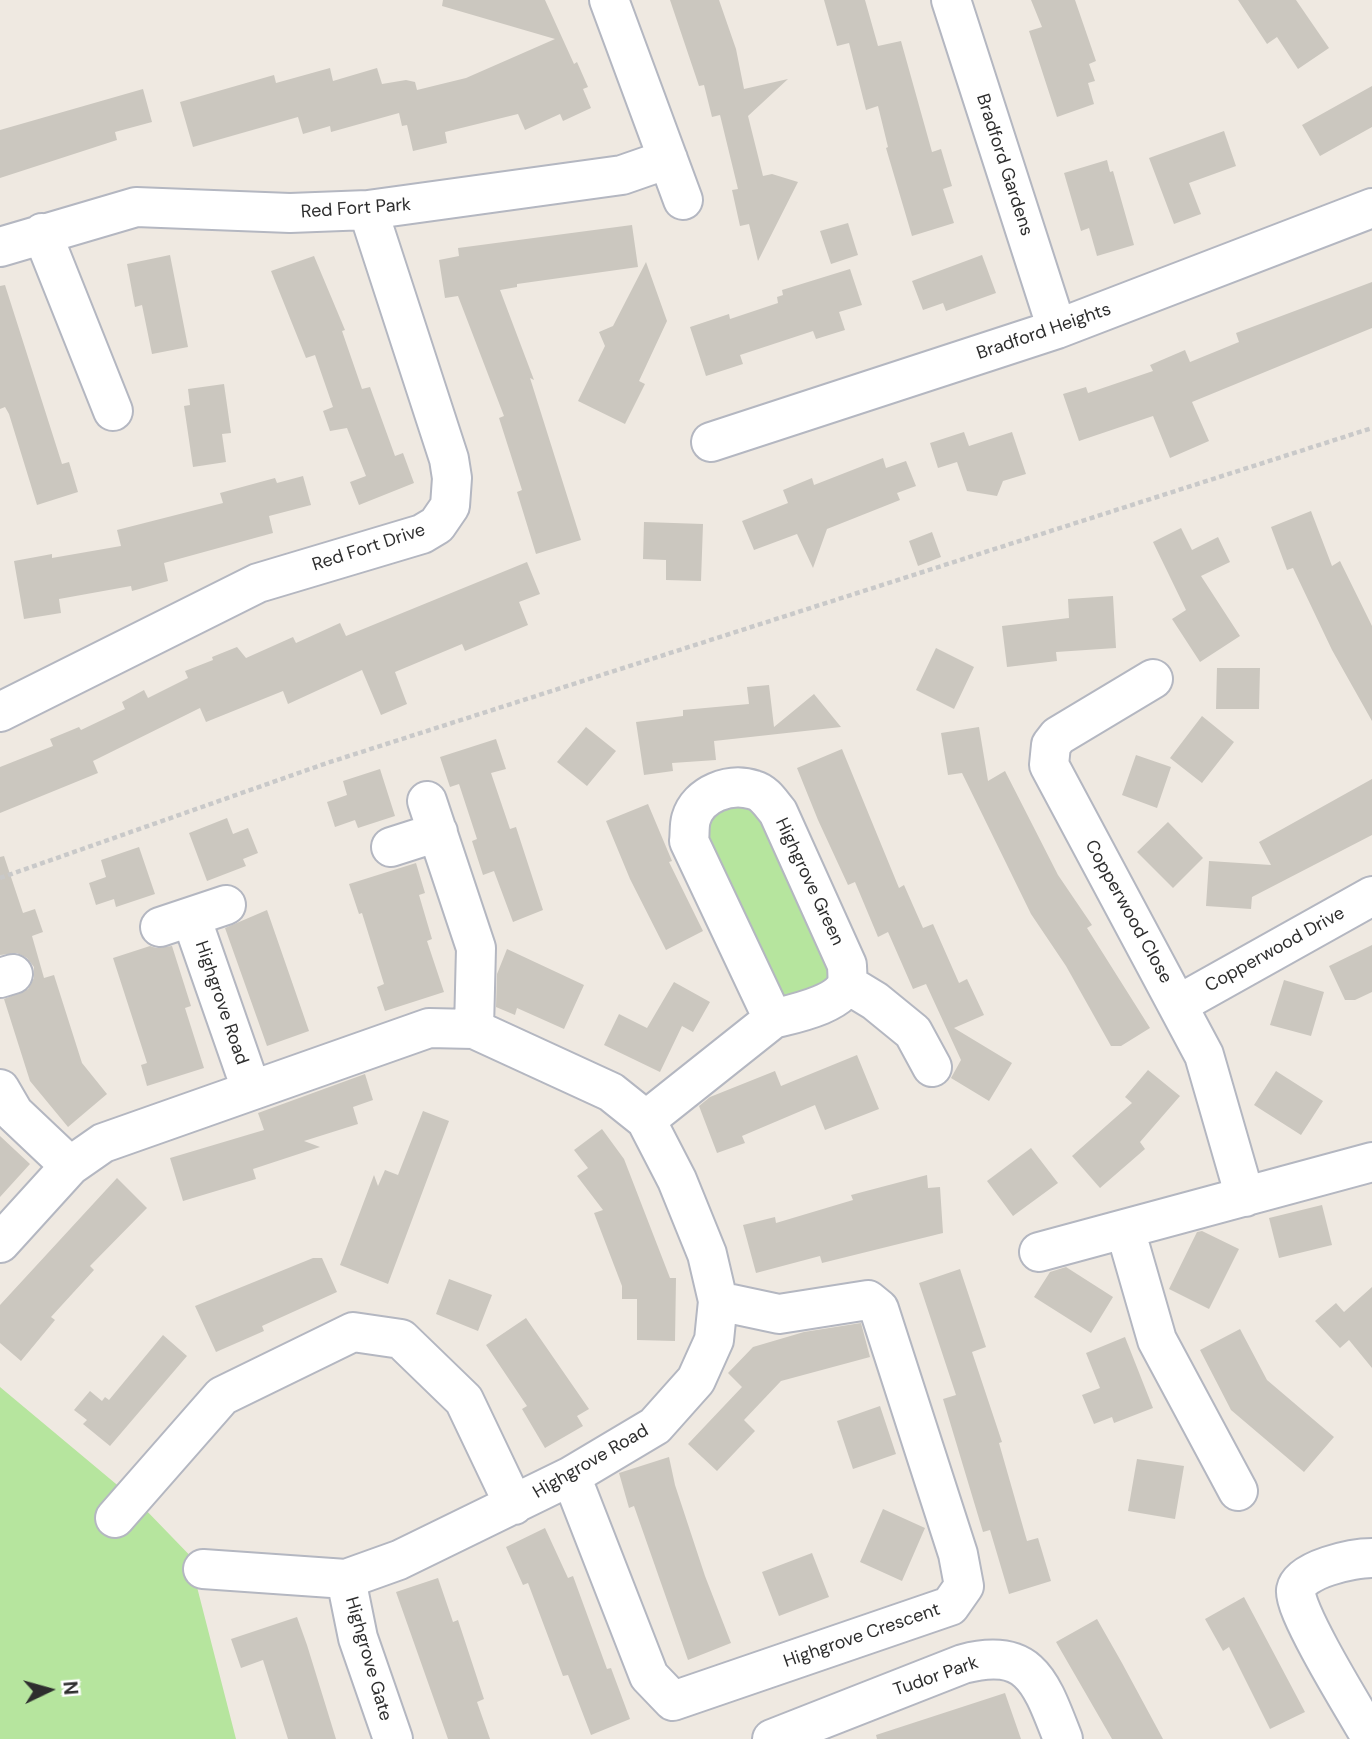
<!DOCTYPE html>
<html>
<head>
<meta charset="utf-8">
<style>
  body { margin:0 }
  #map { position:relative; width:1372px; height:1739px; overflow:hidden; background:#efe9e1; font-family:"DM Sans",sans-serif }
  canvas { display:block }
  .north { position:absolute; left:14px; top:1655px; width:70px; height:70px; -webkit-text-stroke:5px #fff; paint-order:stroke; rotate:85deg; font-size:19px; font-weight:700; line-height:28px; text-align:center; color:#2e2e2e }
  .north::after { content:''; display:block; margin:auto; width:24px; height:32px; background:#2e2e2e; clip-path:polygon(50% 0,100% 100%,50% 72%,0 100%) }
</style>
</head>
<body>
<div id="map">
<canvas width="1372" height="1739"></canvas>
<div class="north">N</div>
</div>
<script>
const context = document.querySelector('canvas').getContext('2d');
context.lineJoin = 'round';
function fill(path, color) {
  context.fillStyle = color;
  context.fill(path, 'evenodd');
}
function stroke(path, color, width, dash) {
  context.strokeStyle = color;
  context.lineWidth = width;
  context.lineCap = dash ? 'butt' : 'round';
  context.setLineDash(dash || []);
  context.stroke(path);
}
function label(font, color, halo, rows, align = 'center') {
  context.font = font + ' "DM Sans",sans-serif';
  context.lineWidth = 6;
  context.setLineDash([]);
  context.textBaseline = 'middle';
  context.strokeStyle = halo;
  context.fillStyle = color;
  for (const [text, x, y, turn = 0] of rows) {
    context.save();
    context.translate(x, y);
    context.rotate((+turn || 0) * Math.PI / 180);
    context.textAlign = isNaN(turn) ? turn : align;
    if (halo) context.strokeText(text, 0, 0);
    context.fillText(text, 0, 0);
    context.restore();
  }
}
fill(new Path2D(`
  M728,803l29,5 74,166 -5,12 -20,14 -24,-4 -76,-152c1,-22 4,-28 22,-41z
  M0,1387l140,117 63,65 -6,18 39,152h-236z`), '#b6e59e');
fill(new Path2D(`
  M443,0h102l29,64 3,-2 11,25 -5,2 8,19 -28,13 -3,-7 -35,16 -7,-16 -73,18 2,11 -34,8 -6,-26 -5,1 -3,-13 -68,19 -1,-6 -27,8 -5,-17 -105,30 -13,-45 94,-27 2,8 54,-15 3,13 44,-13 5,16 24,-4 9,2 2,8 49,-12 89,-39 -113,-33z
  M670,0h49l17,49 8,40 44,-10 -40,37 15,60 9,-2 26,8 -40,79 -9,-37 -9,2 -8,-36 6,-1 -18,-74 -8,2 -8,-32 -5,1z
  M824,0h41l13,46 23,-5 31,111 9,-3 11,37 -9,3 11,34 -42,13 -26,-88 2,-1 -10,-41 -12,4 -17,-67 -12,3z
  M1031,0h44l21,61 -7,3 6,17 -7,2 6,21 -37,13 -28,-86 13,-4z
  M1238,0h58l33,48 -31,21 -21,-32 -10,7z
  M1372,86v41l-52,29 -18,-31z
  M143,89l9,33 -37,10 2,8 -117,38v-48z
  M1224,131l12,35 -47,17 12,31 -27,10 -25,-66z
  M1107,160l3,12 3,-1 21,74 -37,11 -8,-28 -8,3 -17,-58z
  M848,223l10,32 -27,9 -11,-33z
  M632,225l6,42 -121,17v3l-17,3 34,90 -4,-2 51,162 -45,14 -19,-62 5,-2 -23,-72 5,-2 -46,-120 -13,2 -6,-38 20,-4 -1,-8z
  M170,255l18,92 -36,7 -10,-49 -7,2 -8,-43z
  M982,255l14,38 -50,18 -3,-8 -20,7 -11,-29z
  M314,256l31,74 -3,1 20,58 8,-2 25,69 8,-3 11,30 -55,22 -9,-23 16,-6 -19,-48 -17,3 -7,-20 10,-4 -18,-52 -9,3 -35,-87z
  M646,262l21,59 -28,60 6,3 -20,40 -47,-23 27,-55 -6,-14 14,-6z
  M850,269l12,36 -23,7 6,18 -29,9 -3,-8 -73,24 3,9 -37,12 -16,-49 39,-13 1,5 48,-16 -1,-6 6,-2 -1,-5z
  M1372,282v46l-180,74 17,39 -39,17 -17,-42 -74,25 -16,-47 23,-7 2,6 65,-22 -3,-6 35,-15 5,12 49,-20 -3,-9z
  M5,285l57,179 7,-2 9,30 -41,13 -28,-91 -4,-7 -5,2v-123z
  M224,384l7,49 -9,1 4,28 -33,5 -9,-61 6,-1 -2,-16z
  M964,432l5,14 43,-14 14,42 -23,7 -6,15 -30,-5 -10,-29 -19,6 -8,-25z
  M883,458l3,10 20,-7 10,25 -19,7 3,7 -73,29 -14,39 -16,-34 -43,16 -12,-29 46,-18 -5,-13 29,-12 2,7z
  M303,476l8,29 -42,11 4,17 -109,30 4,18 -36,10 -1,-5 -72,13 2,14 -37,6 -10,-58 38,-7v4l69,-12 -4,-16 106,-27 -3,-10 55,-15 2,5z
  M1311,511l21,55 8,-5 32,65v95l-40,-71 -39,-82 -6,2 -16,-43z
  M644,522l59,2 -2,57 -35,-1v-20l-23,-1z
  M1181,528l11,22 26,-13 12,25 -29,14 39,60 -40,26 -28,-43 14,-9 -33,-68z
  M932,532l9,25 -23,9 -9,-25z
  M527,562l13,32 -21,8 9,23 -63,26 -3,-7 -67,28 12,32 -26,11 -19,-45 -74,34 -5,-13 -77,31 -6,-14 -107,53 5,12 -98,40v-46l53,-21 -3,-7 29,-12 2,3 44,-21 -3,-7 22,-12 4,8 40,-20 -3,-7 28,-11 -1,-3 25,-10 9,11 47,-21 3,6 44,-20 6,13z
  M1113,596l3,52 -60,4 1,9 -50,6 -5,-41 67,-8 -1,-19z
  M936,648l38,19 -20,42 -38,-19z
  M1217,668h43l-1,41h-43z
  M769,685l5,42 40,-33 27,33 -127,14 2,19 -44,3 1,8 -29,4 -8,-53 47,-6v-6l66,-6 -2,-17z
  M1202,716l32,26 -32,41 -32,-25z
  M586,727l30,24 -29,35 -30,-24z
  M979,727l9,54 17,-10 53,104 34,50 -5,3 63,100 -29,18h-10l-45,-80 -35,-52 -69,-141 -14,2 -7,-42z
  M496,739l10,30 -15,4 19,56 6,-2 27,83 -30,12 -19,-51 -11,4 -11,-34 5,-2 -18,-55 -9,3 -10,-30z
  M842,749l57,139 5,-3 19,43 10,-4 26,59 8,-4 17,36 -30,13 58,35 -23,38 -38,-23 10,-18 -35,-76 -13,5 -25,-57 -10,5 -23,-55 -7,3 -30,-65 -21,-52z
  M1136,755l35,12 -14,41 -35,-13z
  M380,769l15,47 -37,12 -3,-8 -20,7 -8,-25 20,-7 -4,-14z
  M1372,779v56l-120,62 -1,12 -45,-3 3,-45 62,4 -12,-23z
  M648,804l24,57 -3,1 34,69 -37,19 -36,-71 -24,-58z
  M227,818l6,16 15,-6 10,25 -15,6 3,7 -39,15 -18,-48z
  M1168,822l35,36 -30,30 -36,-36z
  M139,847l16,47 -39,13 -2,-8 -18,6 -7,-22 17,-6 -5,-17z
  M4,856l19,57 12,-4 8,23 -11,4 12,42 10,-3 28,88 25,31 -39,33 -38,-46 -26,-82 24,-10 6,-11v-11l-7,-9 -10,-5 -17,2v-98z
  M416,863l9,30 -6,2 13,44 -5,2 17,51 -59,19 -8,-24 7,-3 -22,-71 -3,1 -10,-30z
  M267,910l42,121 -42,15 -42,-118z
  M1372,945v47l-17,8h-10l-16,-34z
  M150,946l6,2 16,-2 19,60 -6,2 19,60 -57,18 -6,-21 6,-2 -34,-105z
  M507,949l77,36 -20,44 -47,-21 -2,7 -19,-8 1,-33z
  M1284,980l40,12 -13,44 -41,-11z
  M674,982l36,20 -17,30 -11,-6 -22,46 -56,-27 15,-31 28,14z
  M857,1055l22,54 -54,21 -10,-25 -73,31 3,7 -28,10 -18,-47 11,-9 65,-26 6,15z
  M1148,1070l32,26 -40,46 5,7 -45,39 -28,-32 60,-53 -7,-6z
  M1276,1071l47,30 -22,34 -47,-30z
  M365,1074l8,26 -20,7 5,17 -54,17 16,6 -67,22 3,10 -73,22 -13,-43 94,-28 -6,-17z
  M423,1111l26,10 -61,163 -48,-19 34,-90 4,11 7,-16 13,5z
  M602,1129l22,30 46,119h6l-1,63 -38,-1v-41h-15v-13l-28,-73 9,-3 -26,-34 11,-8 -14,-18z
  M0,1136l30,28 -30,33z
  M1031,1148l27,35 -45,33 -26,-35z
  M927,1175l1,13 12,-1 3,46 -121,30 -2,-7 -64,17 -13,-48 32,-8 1,6 77,-23 -2,-5z
  M117,1178l30,30 -57,58 4,4 -43,47 4,3 -34,41 -21,-18v-38z
  M1322,1205l10,40 -53,13 -10,-40z
  M1202,1231l37,18 -30,60 -40,-20 28,-57z
  M313,1258h9l15,34 -75,34 2,5 -48,21 -21,-46z
  M1066,1267l47,30 -22,36 -57,-36 16,-25z
  M960,1269l26,78 -14,5 30,90 -3,1 28,98 11,-3 13,43 -42,13 -19,-64 -7,2 -40,-133 13,-4 -37,-112z
  M449,1279l43,16 -14,36 -42,-17z
  M1372,1287v81l-23,-28 -9,8 -25,-27 21,-18 8,9z
  M526,1318l63,91 -12,7 6,10 -38,22 -23,-39 5,-3 -41,-61z
  M861,1323l9,34 -89,24 -37,39 11,11 -38,40 -29,-27 54,-57 -14,-14 25,-26 51,-15z
  M1240,1329l27,51 67,57 -30,35 -73,-62 -31,-60z
  M163,1335l24,21 -77,90 -27,-22 4,-4 -13,-10 16,-19 12,10 3,-4 4,3z
  M1125,1337l28,71 -39,15 -2,-6 -18,7 -12,-29 18,-7 -14,-35z
  M880,1406l16,48 -43,15 -16,-48z
  M669,1457l6,28 30,91 26,67 -43,17 -54,-154 -5,2 -10,-35z
  M1137,1459l47,7 -9,53 -47,-8z
  M883,1509l42,19 -23,53 -42,-19z
  M545,1528l23,50 5,-2 34,93 4,-1 19,51 -39,16 -23,-60 -5,1 -35,-93 -5,2 -17,-38z
  M812,1553l17,44 -50,19 -17,-44z
  M438,1578l15,44 5,-2 26,79 -7,3 13,37h-42l-52,-147z
  M1244,1597l61,115 -35,17 -41,-82 -6,4 -18,-32z
  M297,1617l10,28 29,94h-48l-25,-79 -22,8 -10,-29z
  M1097,1619l25,44 41,76h-51l-56,-97z
  M1005,1693l16,46h-144l-1,-4z`), '#cbc7bf');
const minor = new Path2D(`
  M609,0l74,200
  M951,0l106,329
  M42,233l71,178
  M0,247l136,-40 154,6 78,-3 254,-35 46,-16
  M711,442l346,-113 315,-121
  M1153,679l-95,57 -7,9 -2,20 155,290 41,142
  M0,712l258,-129 164,-49 15,-9 13,-19 2,-28 -3,-19 -81,-249
  M427,801l49,147 -2,81
  M391,847l47,-15
  M191,917l60,172
  M160,927l66,-22
  M0,978l13,-4
  M847,984l28,17 38,31 19,35
  M1179,1004l193,-108
  M0,1089l14,24 56,53
  M646,1120l127,-101 -84,-178c1,-6 0,-15 2,-22 7,-25 39,-37 63,-29 11,3 17,14 24,22l69,153c0,5 1,12 0,17 -4,22 -55,32 -74,37
  M1125,1229l32,111 81,151
  M0,1243l70,-77 33,-23 326,-115 45,1 137,63 35,28 31,60 30,74 11,47 -4,39 -18,40 -41,46 -84,50 -172,84 -53,19 -143,-10
  M1039,1252l333,-90
  M571,1476l78,200 24,25 277,-95 14,-20 -6,-32 -79,-245 -11,-9 -89,14 -61,-13
  M115,1518l107,-122 131,-64 48,7 63,61 50,105
  M346,1579l12,59 35,101
  M772,1739l191,-75c68,-18 78,19 100,75
  M1372,1739c-14,-24 -80,-130 -76,-149 4,-21 57,-32 76,-32`);
stroke(minor, '#b4b7c1', 42);
stroke(new Path2D(`
  M0,878l327,-115 1045,-335`), '#c9c9c9', 4.5, [5, 3.5]);
stroke(minor, '#fff', 38);
label('18px', '#2e2e2e', '#fff', [
  ["Bradford Gardens",1004,165,72],
  ["Red Fort Park",356,209,-4],
  ["Bradford Heights",1044,332,-19],
  ["Red Fort Drive",369,548,-18],
  ["Highgrove Green",809,882,65],
  ["Copperwood Close",1128,912,61],
  ["Copperwood Drive",1275,950,-29],
  ["Highgrove Road",221,1003,71],
  ["Highgrove Road",591,1462,-30],
  ["Highgrove Crescent",862,1636,-19],
  ["Highgrove Gate",368,1659,74],
  ["Tudor Park",936,1677,-19]
]);
</script>
</body>
</html>
